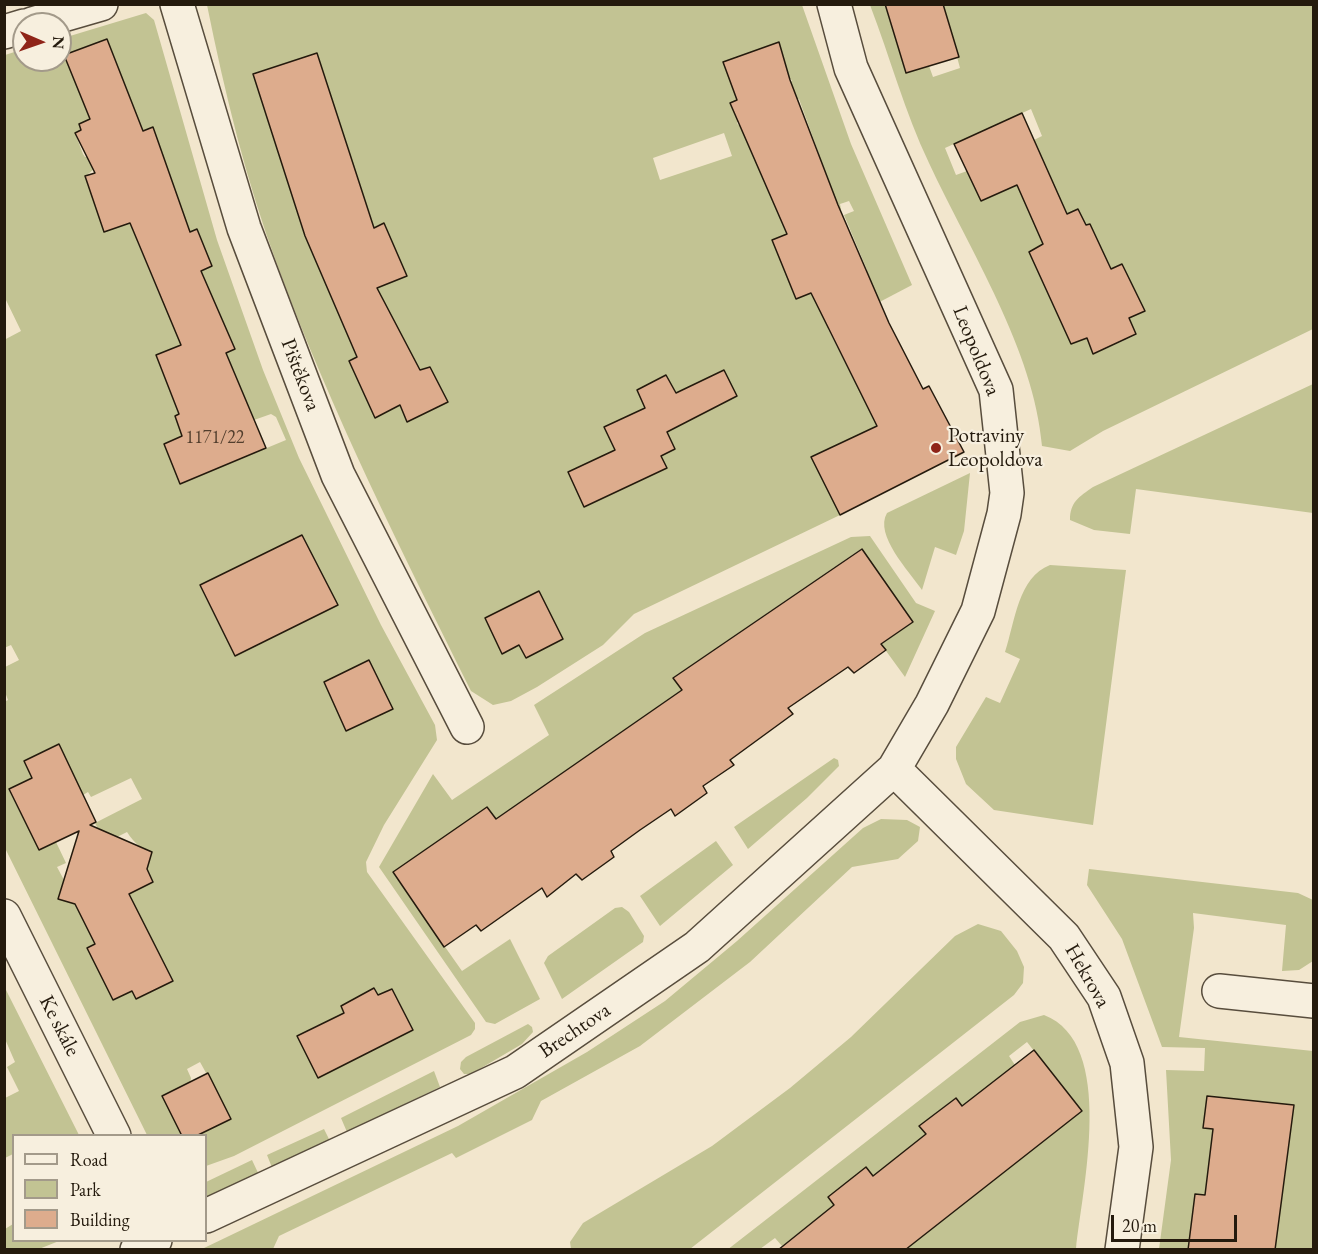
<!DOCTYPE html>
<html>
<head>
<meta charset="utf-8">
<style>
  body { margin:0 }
  #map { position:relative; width:1318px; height:1254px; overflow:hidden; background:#f2e6cd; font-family:"EB Garamond",serif }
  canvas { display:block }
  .frame { position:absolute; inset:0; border:6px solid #241a0d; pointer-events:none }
  .legend { position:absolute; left:12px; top:1134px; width:195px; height:108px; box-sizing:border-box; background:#f7efde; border:2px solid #a39a8a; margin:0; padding:8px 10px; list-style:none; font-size:18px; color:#241a0d }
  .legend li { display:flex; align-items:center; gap:12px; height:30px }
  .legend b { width:30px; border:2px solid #a39a8a }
  .north { position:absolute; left:12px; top:12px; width:60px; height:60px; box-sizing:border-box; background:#f7efde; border:2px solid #a39a8a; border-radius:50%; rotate:92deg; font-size:16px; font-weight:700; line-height:24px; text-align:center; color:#241a0d }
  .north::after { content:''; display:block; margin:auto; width:21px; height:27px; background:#8f2418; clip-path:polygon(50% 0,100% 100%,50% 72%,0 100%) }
  .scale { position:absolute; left:1111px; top:1215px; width:126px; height:27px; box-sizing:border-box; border:3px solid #241a0d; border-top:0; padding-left:8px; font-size:18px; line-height:21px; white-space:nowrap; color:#241a0d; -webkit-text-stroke:4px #f7efde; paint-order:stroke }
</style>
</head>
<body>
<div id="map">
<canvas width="1318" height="1254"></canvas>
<div class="frame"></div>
<ul class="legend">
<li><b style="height:8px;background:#f7efde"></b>Road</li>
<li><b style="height:16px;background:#c2c393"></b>Park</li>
<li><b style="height:16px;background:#ddac8d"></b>Building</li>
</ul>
<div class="north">N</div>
<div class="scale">20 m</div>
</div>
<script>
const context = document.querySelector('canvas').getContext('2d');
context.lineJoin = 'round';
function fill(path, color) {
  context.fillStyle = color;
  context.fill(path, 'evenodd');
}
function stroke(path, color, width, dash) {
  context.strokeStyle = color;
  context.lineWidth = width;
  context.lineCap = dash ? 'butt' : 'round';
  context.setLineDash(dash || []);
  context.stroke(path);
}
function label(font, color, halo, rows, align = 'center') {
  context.font = font + ' "EB Garamond",serif';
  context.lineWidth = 4.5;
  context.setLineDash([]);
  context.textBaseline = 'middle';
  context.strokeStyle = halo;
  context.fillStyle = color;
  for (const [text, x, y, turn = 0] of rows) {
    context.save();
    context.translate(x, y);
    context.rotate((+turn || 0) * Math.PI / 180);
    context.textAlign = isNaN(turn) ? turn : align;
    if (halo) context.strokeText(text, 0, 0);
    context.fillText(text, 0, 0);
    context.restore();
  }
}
fill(new Path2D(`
  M207,5h595l49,139 61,141 -84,44 49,97 -66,31 29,58 -206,99 -31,31 -66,42 -26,14 -18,4 -22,-14c-69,-139 -139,-278 -193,-424 -32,-86 -53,-173 -71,-262zM317,53l-42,87 -22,-66zM724,62l68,18 -2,5 5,15 4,-1 20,55 -18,6 -54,-39 -9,4 -1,-3 7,-2 -6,-17 -7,3 -1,-3 7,-3zM724,133l8,23 -72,24 -7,-22zM849,201l5,10 -10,4 23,55 -71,29 -23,-59 53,-21 -2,-4 17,-6 -1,-5zM384,223l23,53 -73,28 -19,-45 15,-7 -2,-5zM401,334l19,36 10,-3 18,35 -41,19 -7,-16 -25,12 -26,-56zM666,376l24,44 -23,12 8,17 -14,7 -93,16 47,-22 -10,-23 40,-19 -8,-18zM539,591l24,48 -44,6 -17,8 -17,-35z
  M870,5h15l21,68 23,-7 4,11 27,-9 -17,-63h370v324l-210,102 -33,20 -28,-5c-8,-96 -72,-195 -113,-283 -24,-50 -39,-106 -59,-158zM1031,109l11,27 -8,4 13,31 -65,30 -15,-30 -11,4 -11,-27zM1078,209l8,16 4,-1 21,45 12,-4 21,46 -15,7 7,17 -42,19 -7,-16 -58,-86 14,-8 -6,-16z
  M146,13l8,7 63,220 46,130 36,88 82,167 54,100 2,15 -53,85 -18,37 1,10 108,151v6l-4,6 -237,121 -28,10v-30l-10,-1 35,-17 -31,-56 -13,7 4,9 -9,57h-35l-142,-287 -1,-146 4,-2 -3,-8v-25l14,-7 -8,-15 -7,3v-308l17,-9 -16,-33v-243l19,-6v11h36v-21zM107,39l65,167 -68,26 -18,-56 8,-7 -5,-13 -4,1 -2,-3 -8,-21 6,-3 -2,-6 11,-5 -26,-64zM179,222l6,12 12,-5 15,37 -12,6 2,7 -42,17 -23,-55zM225,327l10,22 -9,4 28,67 17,-6 5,3 10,23 -106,44 7,-49 -12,-18 4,-3 -23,-59zM302,535l35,69 -102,52 -35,-70zM369,660l-23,71 -22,-49zM58,744l25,51 5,-3 3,5 40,-19 11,21 -47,24 10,20 22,-11c7,12 16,15 23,27l-3,10 6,13 -71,35 -7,-13 -9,-3 -5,-10 3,-11 -7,-13 9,-4 -10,-21 -17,8 -30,-60 23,-12 -7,-17zM142,921l31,60 -36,18 -5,-8 -19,9zM374,988l4,7 14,-6 21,41 -116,6 21,-11 4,9 27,-12 -8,-16z
  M1313,384v129l-177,-24 -6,45 -36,-4 -24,-10c0,-18 9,-23 23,-33z
  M970,473l-6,58 -8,24 -21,-8 -13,43c-13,-19 -48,-55 -35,-77z
  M870,536l46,67 19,8 -30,66 -24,-33 32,-22 -52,-73 -187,128 8,13 -186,129 -103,54 69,98 48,-32 30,60 -45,25 -9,-2 -107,-155 54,-93 19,26 97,-65 -15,-30 111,-72 206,-96z
  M1050,565l76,5 -33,255 -99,-15 -28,-26 -10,-25v-12l30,-50 14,6 20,-44 -15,-7c10,-30 13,-75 45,-87z
  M834,758l4,2 1,6 -32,32 -59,51 -14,-22z
  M881,819l26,1 13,7 -2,14 -20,18 -46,8 -102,95 -110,84 -99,55 -9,19 -76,38 -4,-5 -173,83 -6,13h-71l256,-123 129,-74 78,-51 72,-60 126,-113z
  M716,841l17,24 -73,61 -20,-30z
  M1089,869l209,24 15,7v61l-14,9 -17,1 4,-46 -93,-12 1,15 -15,109 134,14v198h-38l19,-144 -90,23 9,1 -8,66 -10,-1 -7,55h-29l12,-89 -5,-90 38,1 1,-23 -43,-1 -40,-108 -35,-54z
  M622,907l7,5 15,24 -1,6 -81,57 -18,-36 4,-7 67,-48z
  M978,924l23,7 16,20 7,16 -1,16 -9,12 -324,254h-119l-1,-7 13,-19 129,-77 78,-58 61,-51 104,-101z
  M5,988l74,147 -65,1 -1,18 -8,4v-60l14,-7 -12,-24 8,-5 -10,-23z
  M1044,1015c73,28 38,174 32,234h-171l176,-138 -54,-69 -18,14 6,9 -53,41 -7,-8 -36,28 7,8 -53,42 -8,-8 -37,29 6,8 -52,41 -7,-8 -15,11 -33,1 293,-228z
  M528,1024l4,3 1,5 -11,12 -51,30h-7l-4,-5 1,-7 5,-5z
  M434,1071l6,16 -93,45 -6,-14z
  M324,1129l7,14 -58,27 -6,-15z
  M252,1160l8,17 -54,21v-16z
  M13,1224l1,16 45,1 -20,8h-34v-20z`), '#c2c393');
const building = new Path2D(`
  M885,4h58l16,53 -53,16z
  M107,39l36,92 10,-4 37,105 7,-3 15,37 -11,5 34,78 -9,4 40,95 -86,36 -16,-40 18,-8 -7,-20 4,-2 -23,-59 25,-10 -51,-122 -26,9 -19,-56 10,-3 -20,-40 6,-3 -2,-6 11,-5 -26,-64z
  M779,42l11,38 48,125 51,118 34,66 6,-3 35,66 -124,63 -29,-58 66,-31 -66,-133 -15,6 -24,-59 15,-6 -57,-131 7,-3 -14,-38z
  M317,53l57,175 10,-5 23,53 -30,12 43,82 10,-3 18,35 -41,20 -7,-17 -25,13 -26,-57 8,-4 -52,-121 -52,-162z
  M1022,113l45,101 11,-5 8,16 4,-1 21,45 11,-5 23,47 -16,7 7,16 -43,20 -6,-16 -16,6 -42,-92 14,-8 -26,-59 -36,16 -27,-57z
  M724,370l13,26 -70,36 8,17 -14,7 6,12 -83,39 -16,-35 47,-22 -11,-23 41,-19 -8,-18 29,-15 10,18z
  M302,535l36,70 -103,51 -35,-71z
  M862,549l51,73 -32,22 5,6 -32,23 -6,-6 -60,41 5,6 -63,46 4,5 -31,21 4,7 -32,23 -4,-7 -31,21 -29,21 3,6 -32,23 -6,-6 -29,23 -5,-9 -61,43 -5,-6 -32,22 -51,-75 94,-65 9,12 186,-129 -9,-12z
  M539,591l24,48 -37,19 -7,-13 -17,9 -17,-36z
  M369,660l24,49 -47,22 -22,-49z
  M59,744l37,78 -6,3 62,27 -5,17 6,13 -24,12 44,87 -37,18 -4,-8 -19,9 -26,-52 8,-4 -20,-40 -17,-5 21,-68 -40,19 -30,-61 23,-11 -8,-17z
  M374,988l4,7 14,-6 21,41 -95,48 -21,-42 47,-23 -3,-7z
  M1034,1050l48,61 -177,139h-127l56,-45 -6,-8 38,-30 7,9 53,-42 -7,-8 37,-28 6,8z
  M208,1073l23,46 -35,17h-14l-20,-40z
  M1207,1096l87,9 -19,145h-87l7,-56 10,1 8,-66 -10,-1z`);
fill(building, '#ddac8d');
stroke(building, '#241a0d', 1.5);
const minor = new Path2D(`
  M177,4l67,224 94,247 129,252
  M32,24l69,-20
  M4,32l20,-6
  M894,769l170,168 40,60 23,66 9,84 -14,103
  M4,916l110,220
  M1219,991l95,10
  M206,1216l309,-144 182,-125 197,-178 38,-65 46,-93 26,-97 3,-21 -11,-103 -145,-322 -17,-64
  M137,1250l18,-10`);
stroke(minor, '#584d3d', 36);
stroke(minor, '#f7efde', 33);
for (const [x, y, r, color] of [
  [936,448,6,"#8f2418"]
]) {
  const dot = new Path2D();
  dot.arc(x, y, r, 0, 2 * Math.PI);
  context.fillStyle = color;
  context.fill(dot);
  stroke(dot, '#f7efde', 2);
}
label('18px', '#523e2d', null, [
  ["1171/22",215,438]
]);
label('21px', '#241a0d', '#f7efde', [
  ["Leopoldova",976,351,68],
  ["Pištěkova",300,375,69],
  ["Hekrova",1087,976,60],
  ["Ke skále",59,1026,63],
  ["Brechtova",575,1031,-34]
]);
label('21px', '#241a0d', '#f7efde', [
  ["Potraviny",948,436],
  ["Leopoldova",948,460]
], 'left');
</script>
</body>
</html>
